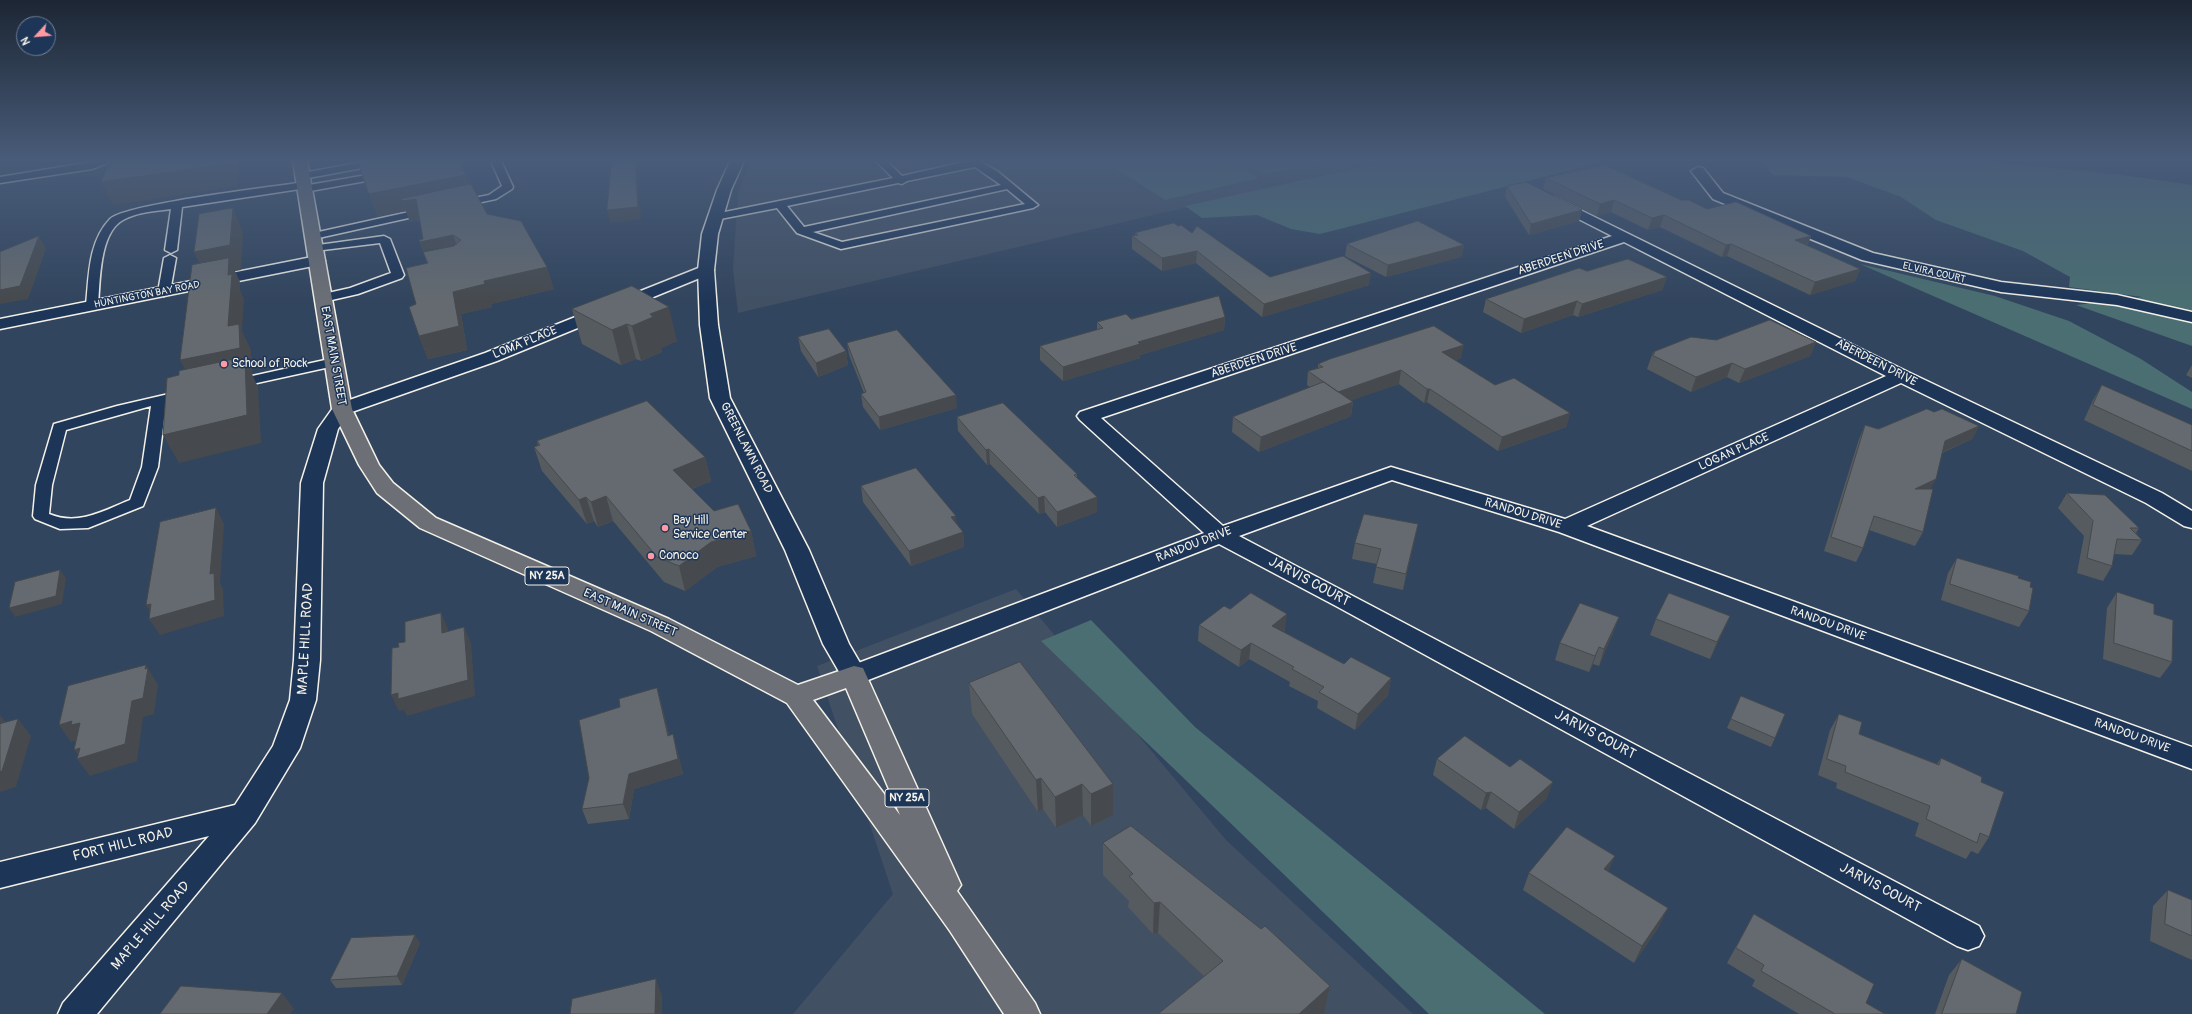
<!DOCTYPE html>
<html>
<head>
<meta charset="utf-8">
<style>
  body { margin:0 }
  #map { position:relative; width:2192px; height:1014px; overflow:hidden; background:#32455e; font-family:Pangolin,sans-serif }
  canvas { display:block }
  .north { position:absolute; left:16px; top:16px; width:40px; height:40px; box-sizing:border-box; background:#1d3557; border:1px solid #738091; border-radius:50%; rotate:244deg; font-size:11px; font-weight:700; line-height:16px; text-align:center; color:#f4f1e8 }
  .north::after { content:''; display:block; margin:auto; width:14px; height:18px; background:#ff9aa2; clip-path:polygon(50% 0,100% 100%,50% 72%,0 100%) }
</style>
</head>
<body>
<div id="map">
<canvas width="2192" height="1014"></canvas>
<div class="north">N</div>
</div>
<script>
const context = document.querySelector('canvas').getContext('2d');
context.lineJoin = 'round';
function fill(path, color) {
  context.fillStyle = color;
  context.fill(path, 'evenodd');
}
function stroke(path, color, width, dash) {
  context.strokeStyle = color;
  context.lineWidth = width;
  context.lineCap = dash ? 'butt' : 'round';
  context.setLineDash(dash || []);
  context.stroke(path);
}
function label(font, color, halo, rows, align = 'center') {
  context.font = font + ' Pangolin,sans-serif';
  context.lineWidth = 3;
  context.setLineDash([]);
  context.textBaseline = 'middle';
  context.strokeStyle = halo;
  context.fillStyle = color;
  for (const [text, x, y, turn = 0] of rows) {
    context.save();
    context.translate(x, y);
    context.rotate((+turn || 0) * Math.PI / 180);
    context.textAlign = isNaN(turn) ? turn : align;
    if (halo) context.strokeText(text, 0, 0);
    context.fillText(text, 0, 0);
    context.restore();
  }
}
fill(new Path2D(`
  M751,161h632l-645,152 -5,-44 5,-76z
  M1016,589l210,251 187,174h-620l100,-120 -76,-228z`), '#415063');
fill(new Path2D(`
  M1104,161h125l30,17 -94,22z
  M1244,161h80l-57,13z
  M1388,161h218l-286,73 -29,-5 -34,-14 -55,3 -17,-12z
  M1762,161h218l135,13 77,11v161l-116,-41 66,-8 -73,-10 1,-10 -47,-26 -87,-31 -35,-23 -54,-20 -74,-2z
  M1860,264l135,32 74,25 72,38 51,33v17z
  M1091,620l104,107 350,287h-116l-388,-373z`), '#4a6e71');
const service = new Path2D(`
  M97,161h16l-21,8 -92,14v-6z
  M367,161h22l-5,3 -81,15 -5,-3 5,-3z
  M491,161h10l12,26 -1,2 -16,10 -38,8 -4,-1 -1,-2 1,-2 35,-7 13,-9z
  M876,161h11l15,15 66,-15h11l18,10 41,34 -5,3 -192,41 -44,-16 -20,-25 -62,12 -5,-3 5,-3 178,-36zM975,167l26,18 -197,42 -17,-21 111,-23 4,1 5,-3zM1007,189l18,15 -183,38 -29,-10z
  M384,172l5,3 -1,2 -83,15 -5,-3 -118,18 -5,43 -6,3 -6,-3 6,-41c-15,2 -34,3 -48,11 -24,13 -23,62 -25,86l-6,4 -6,-4c3,-30 2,-64 24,-87 14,-15 164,-32 194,-37l5,3z
  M427,208l4,1 1,2 -1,2 -117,26 -6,-3 6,-3z
  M384,236l6,3 14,36 -2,3 -44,16 -35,8 -4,-1 -2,-3 2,-3 31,-7 41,-15 -11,-30 -65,8 -4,-1 -2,-2 2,-2z
  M170,255l6,3 -6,34 -6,4 -6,-4 6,-34z
  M334,358l7,4 -2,3 -105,23 -7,-4 7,-4z
  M186,390l5,1 2,3 -2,3 -25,6 -8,64 -15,39 -55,22 -28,1 -25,-10 -2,-3 3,-31 18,-61 63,-18zM151,406l-9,61 -12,33c-27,11 -52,26 -81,14l3,-29 14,-55z`);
const minor = new Path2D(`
  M1698,167l5,1 20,25 150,60 128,29 116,13 75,17v10l-75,-17 -116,-13 -139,-32 -149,-61 -22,-28z
  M1554,197l354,175 254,121 30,18v17l-8,-2 -38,-23 -245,-120 -314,143 605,221v22l-633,-237 -167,-52 -153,56 740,390 5,10 -5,10 -11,4 -11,-4 -621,-340 -117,-62 -356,138 -9,2 -9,-2 -4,-7 4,-7 359,-135 -124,-113 -3,-4 3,-4 532,-176 -63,-32 -2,-3 2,-3zM1624,242l262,134 -321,143 -174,-52 -168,59 -122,-108z
  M706,265l6,2 2,3 -2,3 -215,88 -148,52 -11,16 -15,54 -3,177 -4,40 -16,48 -45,75 -158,191h-39l5,-11 146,-167 -209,52v-26l235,-57 38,-59 17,-46 4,-40 7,-177 17,-54 17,-24 150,-52z`);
const tertiary = new Path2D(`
  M317,256l6,2 2,3 -2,3 -323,65v-10z`);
const secondary = new Path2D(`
  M730,161h14l-13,29 -13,44 -4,36 4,55 12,73 79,152 40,94 18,31 -4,7 -9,2 -9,-2 -22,-38 -38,-94 -75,-152 -10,-73 -2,-55 4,-36 15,-44z`);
const primary = new Path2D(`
  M293,161h14l45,248 27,56 14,18 43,35 233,101 129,66 56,-19 9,2 98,217 -4,6 78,112 5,11h-36l-54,-83 -163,-228 -136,-72 -231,-103 -43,-35 -18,-28 -27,-56zM846,688l54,127 -87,-115z`);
stroke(service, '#f4f1e8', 3);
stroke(minor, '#f4f1e8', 3);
stroke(tertiary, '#f4f1e8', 3);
stroke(secondary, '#f4f1e8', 3);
stroke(primary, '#f4f1e8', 3);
fill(service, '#1d3557');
fill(minor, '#1d3557');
fill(tertiary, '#1d3557');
fill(secondary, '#1d3557');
fill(primary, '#6c6f75');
fill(new Path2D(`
  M1546,178l135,22 26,9 104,27 -4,10 53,23 -5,12 -45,14 -83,-39 -5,1 -62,-30 -12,3 -37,-18 -14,4 -54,-27z
  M469,185l18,29 67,75 -63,15 1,3 -31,7 6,36 -39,9 -9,-23 -3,-32 11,-41 -8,-23 4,-1 -3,-19 -10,2 -4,-11 -28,5 -9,-22z
  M1507,186l75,24 -3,11 -50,14 -24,-38z
  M1178,226l14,7 78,44 99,8 -107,32 -66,-54 -34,8 -30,-22v-13h3v-3z
  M1347,244l117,1 -3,12 -75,20 -41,-21z
  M1587,271l80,6 -5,13 -84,27 -5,-2 -52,18 -38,-21 3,-13z
  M632,286l45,55 -16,7 1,4 -21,9 -5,-2 -15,6 -39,-21 -10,-35z
  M1225,317l-1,13 -84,25v3l-77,23 -23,-21v-14l57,-16v-8l34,-3z
  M798,337l48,14 2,14 -30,12 -17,-26z
  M1716,340l100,2 -6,14 -71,27 -12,-6 -36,15 -44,-23 6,-17z
  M847,343l110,65 -77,22 -17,-23 -2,-13 3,-1 -15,-38z
  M1461,358l-6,2 40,25 75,28 -4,14 -68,24 -71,-49 -3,1 -25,-19 -48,16 2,2 -2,14 -92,36 -27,-20 1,-15 78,-29 -4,-3 1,-14 10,-3v-4z
  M2192,365v13l-6,-3z
  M2102,385l90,40v46l-108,-51 9,-20z
  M1934,412l45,14 -7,13 -30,14 -12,36 -7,43 -8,14 -46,-16 -6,18 -7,14 -32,-11 35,-112 6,-14 13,4z
  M957,417l120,57v4l20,34 -40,15 -12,-15 -6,2 -49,-50 -3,1 -29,-34z
  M537,441l168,16 6,24 -19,8 22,22 37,20 5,25 -39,11 -32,24 -21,-9 -51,-61 -15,6 -4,-6 -7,3 -45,-53 -8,-24 4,-2z
  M861,486l96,38 6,8 1,15 -53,19 -48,-64z
  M2067,493l72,35 -3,5 6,7 -10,15 -18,-1 -2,12 -9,15 -26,-8 7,-37 -26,-28z
  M1418,524l-15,66 -30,-7 4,-19 -25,-5 3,-16z
  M1957,558l61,20 12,9 -1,24 -10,16 -78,-27 7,-27z
  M2117,592l37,22 18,48 -12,16 -57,-19 4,-51z
  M1230,609l55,21 -2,2 61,32 47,14 -3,17 -33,35 -38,-22 1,-7 -29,-15 1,-4 -41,-23 -10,8 -41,-26 1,-16z
  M1730,616l-20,43 -60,-24 6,-16z
  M1619,617l-6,16 -14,33 -6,-2 -4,8 -34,-12 5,-17z
  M969,683l144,101v31l-22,11 -8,-11 -27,13 -13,-19 -5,3 -66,-98z
  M657,688l4,15 8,32 4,-1 10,40 -49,15 -5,30 -41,5 -6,-15 38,-102z
  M1741,696l34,42 -4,9 -44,-19z
  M1839,714l20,20 78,30 4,-6 40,24 8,55 -11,17 -7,-3 -5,8 -51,-23 4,-13 -83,-35 1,-5 -19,-8 12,-45z
  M1437,759l73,8 37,31 -33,31 -28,-21 -5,2 -48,-35z
  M1103,843l227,143 -6,28h-166l46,-38 -46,-43 -5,1 -25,-27 1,-6 -26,-26z
  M1608,871l52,54 -26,38 -111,-73 6,-17z
  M2168,890l24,10v60l-42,-19 3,-35z
  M1754,914l112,89 19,11h-86l-47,-28 3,-6 -28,-17z
  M420,943l-18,42 -66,3 -6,-8z
  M1962,959l54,55h-81l14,-39z`), '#565b5f');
fill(new Path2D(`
  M227,161h12l-2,25 -124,19 -12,-23z
  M635,161l2,10 4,48 -31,4 -3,-13z
  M466,175l7,22 -50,22 -13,3 -9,-23 5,12 -28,5 -9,-22z
  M1614,200l-3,12 -14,4 3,-12z
  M233,208l10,24 -2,38 -6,1 5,11v8l4,9 -2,32 9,19 1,24 6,13 3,56 -82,20 -16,-28 31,-49 -14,-26 48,-34 -22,-49 -12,-25z
  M1582,210l-3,11 -50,14 2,-11z
  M1664,215l-4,12 -12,3 4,-12z
  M453,235l8,22 -38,-5 4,12 -7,-22z
  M39,236l7,13 -18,50 -28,5v-14z
  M1811,236l-5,12 -11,-8z
  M1731,244l-4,12 -5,1 4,-12z
  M1464,245l-3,12 -75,20 2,-12z
  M1197,251l-1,12 -34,8v-13z
  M547,267l7,22 -63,15 1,3 -31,7 6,36 -39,9 -9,-23 34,-44 31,-11z
  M1860,269l-5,12 -45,14 5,-13z
  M1371,273l-2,12 -107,32 2,-13z
  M1667,277l-5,13 -84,27 4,-13z
  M1577,301l-4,14 -52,18 3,-14z
  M669,307l8,34 -16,7 1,4 -21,9 -9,-35 18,-12z
  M1225,317l-1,13 -84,25v3l-77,23v-14l75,-25z
  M627,324l9,35 -15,6 -9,-35z
  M1816,342l-6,14 -71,27 6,-14z
  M1464,345l-3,13 -21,7 2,-13z
  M846,351l2,14 -30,12 -2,-14z
  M1732,363l-5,14 -36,15 5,-15z
  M1401,370l-2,14 -63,22 2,-14z
  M1427,389h3l-3,13 -3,1z
  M956,395l1,13 -77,22 -1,-13z
  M1353,402l-2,14 -92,36 2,-15z
  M1570,413l-4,14 -68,24 4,-14z
  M1979,426l-7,13 -34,15 7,-13z
  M989,449l1,15 -3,1 -1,-15z
  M705,457l6,24 -32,13 -6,-24z
  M1936,479l-7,13 -14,-3z
  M606,496l7,25 -15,6 -7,-25z
  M1044,496l1,16 -6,2 -1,-16z
  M586,497l8,24 -7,3 -8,-24z
  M1097,497v15l-40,15v-15z
  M216,508l8,16 -4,59 3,6 1,27 -64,19 -11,-16 5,-1 -8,-13 5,-1 59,-30z
  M956,516l1,15 -6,-14z
  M1418,524l-3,16 -12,50 3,-16z
  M751,531l5,25 -39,11 -32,24 -6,-25 32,-24z
  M963,532l1,15 -53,19 -2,-15z
  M60,570l6,8 -4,26 -47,13 -6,-9z
  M441,613l7,16 1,20 -7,-16z
  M1287,614l-2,16 -15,12 2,-16z
  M1730,616l-7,16 -13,27 7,-17z
  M1619,617l-6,16 -14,33 5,-17z
  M464,627l7,16 4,53 -68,20 -3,-6 -5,1 -8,-16z
  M1251,643l-2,16 -10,8 2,-17z
  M1599,647l-6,17 -4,8 6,-16z
  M146,665l12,20 -4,29 -11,3 -6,44 -47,15 -13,-17 4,-1 -7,-8 6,-2 52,-47 13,-32z
  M1391,678l-3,17 -33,35 3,-16z
  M657,688l4,15 12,48 -5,-15z
  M0,715l6,8 -6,19z
  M18,719l13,17 -15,51 -16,5v-20z
  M72,721l8,2 1,16 -10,3 -12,-17z
  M673,734l10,40 -49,15 -5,30 -6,-15 6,-30z
  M1041,778l2,31 -5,3 -2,-32z
  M1553,782l-6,16 -33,31 5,-17z
  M1082,784l1,31 -27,13 -1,-31z
  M1113,784v31l-22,11v-32z
  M1491,792l-5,16 -5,2 5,-17z
  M1615,856l-7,16 -4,-3z
  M1160,902l-2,31 -5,1 1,-31z
  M1668,908l-8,17 -26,38 8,-17z
  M415,935l5,8 -18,42 -5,-9z
  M656,979l6,17v18h-7z
  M1330,986l-6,28h-25z
  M282,993l12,16 -4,5h-23z`), '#464a4e');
const building = new Path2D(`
  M111,161h116v3l-126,18z
  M358,161h101l7,14 -97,19z
  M612,161h23l3,46 -31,3z
  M1605,165l76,35h8l18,9 29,-7 75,34 -16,4 65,29 -45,13 -84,-38 -5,1 -62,-30 -12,3 -38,-18 -14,4 -54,-26z
  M1526,182l56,28 -51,14 -24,-38z
  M471,184l16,30 34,7 26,46 -63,14 1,3 -32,8 6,34 -40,10 -10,-29 7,-3 -10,-36 22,-5 -5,-11 31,-6 7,-6 -8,-5 -33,7 -1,-2 4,-1 -7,-40 -14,2 -1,-2z
  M233,208l-3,37 -36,7 5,-38z
  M1418,221l46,24 -76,20 -41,-21z
  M1174,223l4,3 3,-1 11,8 5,-7 73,51 73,-21 28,17 -107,31 -67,-53 -35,7 -30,-22 6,-1 -3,-2z
  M39,236l-19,50 -20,4v-38z
  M229,258l-1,17 4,-1 -4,52 11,-2 1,24 -60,12 12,-95z
  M1628,259l39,18 -85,27 -5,-3 -53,18 -38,-20 93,-31 8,3z
  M632,286l37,21 -19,7 3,3 -21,9 -5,-2 -15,6 -40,-21z
  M1219,296l6,21 -87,25 2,2 -77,23 -23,-21 63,-18 -6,-6 29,-8 5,5z
  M1770,320l46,22 -71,27 -13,-6 -36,14 -44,-22 3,-2 -2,-1 38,-15 25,3z
  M1434,326l30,19 -22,7 53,33 19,-7 56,35 -68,24 -72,-48h-3l-26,-19 -63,22 -30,-21 15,-4 -5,-3 12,-5z
  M829,329l17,22 -30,12 -18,-26z
  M897,330l59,65 -77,22 -18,-23 5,-2 -19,-49z
  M240,358v4l5,-2 2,55 -84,20 4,-57 12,-3v-4z
  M1324,382l29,20 -92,35 -28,-20z
  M2102,385l90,40v26l-99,-46z
  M647,401l58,56 -32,13 41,41 24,-7 13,27 -40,11 -32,24 -22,-9 -51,-61 -15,6 -5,-5 -7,3 -45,-53 6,-2 -3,-4z
  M1003,403l74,71 -3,1 23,22 -40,15 -13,-16 -6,2 -49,-49 -3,1 -29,-33z
  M1927,409l7,3 8,-3 37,17 -34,15 -9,38 -21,10h18l-10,43 -49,-16 -11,32 -32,-11 34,-112 13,4z
  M916,468l40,48 -5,1 12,15 -54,19 -48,-65z
  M2067,493l38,2 34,33h-9l12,12 -25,-1 -5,27 -25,-8 6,-37z
  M216,508l-6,66 4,-1 1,27 -66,19 2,-15 -5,1 14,-83z
  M1364,514l54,10 -12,50 -30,-7 5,-18 -26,-6z
  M1957,558l62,18 -1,2 13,4 -1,5 3,1 -4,23 -79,-27z
  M60,570l-4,26 -47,12 6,-26z
  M2117,592l37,12v10l19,6 -1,42 -58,-19z
  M1251,593l36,21 -15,12 72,38 7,-7 40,21 -33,36 -39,-22 5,-5 -32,-18 2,-2 -43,-24 -10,7 -42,-25 25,-19 6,3z
  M1669,593l61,23 -13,26 -61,-23z
  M1580,603l39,14 -15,32 -5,-2 -4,9 -35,-13z
  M441,613l1,20 22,-6 4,53 -70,19v-6l-7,2 1,-47 7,-1 -1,-4 7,-1v-20z
  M1020,662l93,122 -22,10 -9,-10 -27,13 -14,-19 -5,2 -67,-97z
  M146,665l-1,4 3,-1 -5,30 -11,3 -7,43 -48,15 3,-11 -6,2 6,-27 -9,2 1,-4 -13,4 9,-39z
  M657,688l11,48 5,-2 5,25 -49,15 -6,30 -41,5 7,-31 -10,-58 41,-13 -1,-8z
  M1741,696l44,18 -10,24 -44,-19z
  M1839,714l23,8 -3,12 80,31 2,-7 41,19 -1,5 23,10 -15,45 -9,-4 -3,10 -51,-24 4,-13 -85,-34 1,-6 -19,-7z
  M18,719l-16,52 -2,1v-48z
  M1465,736l45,31 10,-8 33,23 -34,30 -28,-20 -5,1 -49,-34z
  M1131,826l130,103 4,-3 65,60 -31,28h-141l65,-53 -63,-59 -6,1 -25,-27 4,-2 -30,-31z
  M1567,827l48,29 -11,13 64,39 -26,38 -113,-73z
  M2168,890l24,10v36l-27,-12z
  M1754,914l120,70 -8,19 19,11h-50l-74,-43 3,-6 -28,-17z
  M415,935l-18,41 -67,4 21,-42z
  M1962,959l60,33 -6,22h-74z
  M656,979l-1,35h-85l2,-15z
  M181,986l101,7 -15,21h-107z`);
fill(building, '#646a6f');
stroke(building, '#464a4e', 1);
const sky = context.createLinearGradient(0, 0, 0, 303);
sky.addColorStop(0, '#1c2634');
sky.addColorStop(0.53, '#495c79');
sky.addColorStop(1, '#495c7900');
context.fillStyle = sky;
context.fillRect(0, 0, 2192, 303);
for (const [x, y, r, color] of [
  [224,364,4,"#ff9aa2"],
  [665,528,4,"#ff9aa2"],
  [651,556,4,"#ff9aa2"]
]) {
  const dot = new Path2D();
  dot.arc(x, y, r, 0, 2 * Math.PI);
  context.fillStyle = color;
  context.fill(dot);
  stroke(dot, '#1d3557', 1.5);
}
label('10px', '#f4f1e8', '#1d3557', [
  ["ELVIRA COURT",1934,273,13],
  ["HUNTINGTON BAY ROAD",147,295,-11]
]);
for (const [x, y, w] of [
  [547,576,44],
  [907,798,44]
]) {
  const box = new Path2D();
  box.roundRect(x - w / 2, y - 9, w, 18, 3);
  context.fillStyle = '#1d3557';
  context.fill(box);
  stroke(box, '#f4f1e8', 1);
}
label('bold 11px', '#f4f1e8', null, [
  ["NY 25A",547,576],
  ["NY 25A",907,798]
]);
label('12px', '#f4f1e8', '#1d3557', [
  ["ABERDEEN DRIVE",1561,258,-18],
  ["LOMA PLACE",525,343,-22],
  ["EAST MAIN STREET",333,356,80],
  ["ABERDEEN DRIVE",1254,361,-18],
  ["ABERDEEN DRIVE",1876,363,27],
  ["GREENLAWN ROAD",746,448,63],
  ["LOGAN PLACE",1734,452,-24],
  ["RANDOU DRIVE",1523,514,17],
  ["RANDOU DRIVE",1194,545,-21],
  ["EAST MAIN STREET",630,613,24],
  ["RANDOU DRIVE",1828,624,20],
  ["RANDOU DRIVE",2132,736,20]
]);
label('12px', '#f4f1e8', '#1d3557', [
  ["School of Rock",232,364],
  ["Bay Hill",673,521],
  ["Service Center",673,535],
  ["Conoco",659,556]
], 'left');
label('14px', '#f4f1e8', '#1d3557', [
  ["JARVIS COURT",1309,582,28],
  ["MAPLE HILL ROAD",306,639,-87],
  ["JARVIS COURT",1595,735,28],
  ["FORT HILL ROAD",123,845,-14],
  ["JARVIS COURT",1880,888,28],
  ["MAPLE HILL ROAD",151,926,-49]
]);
</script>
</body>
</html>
